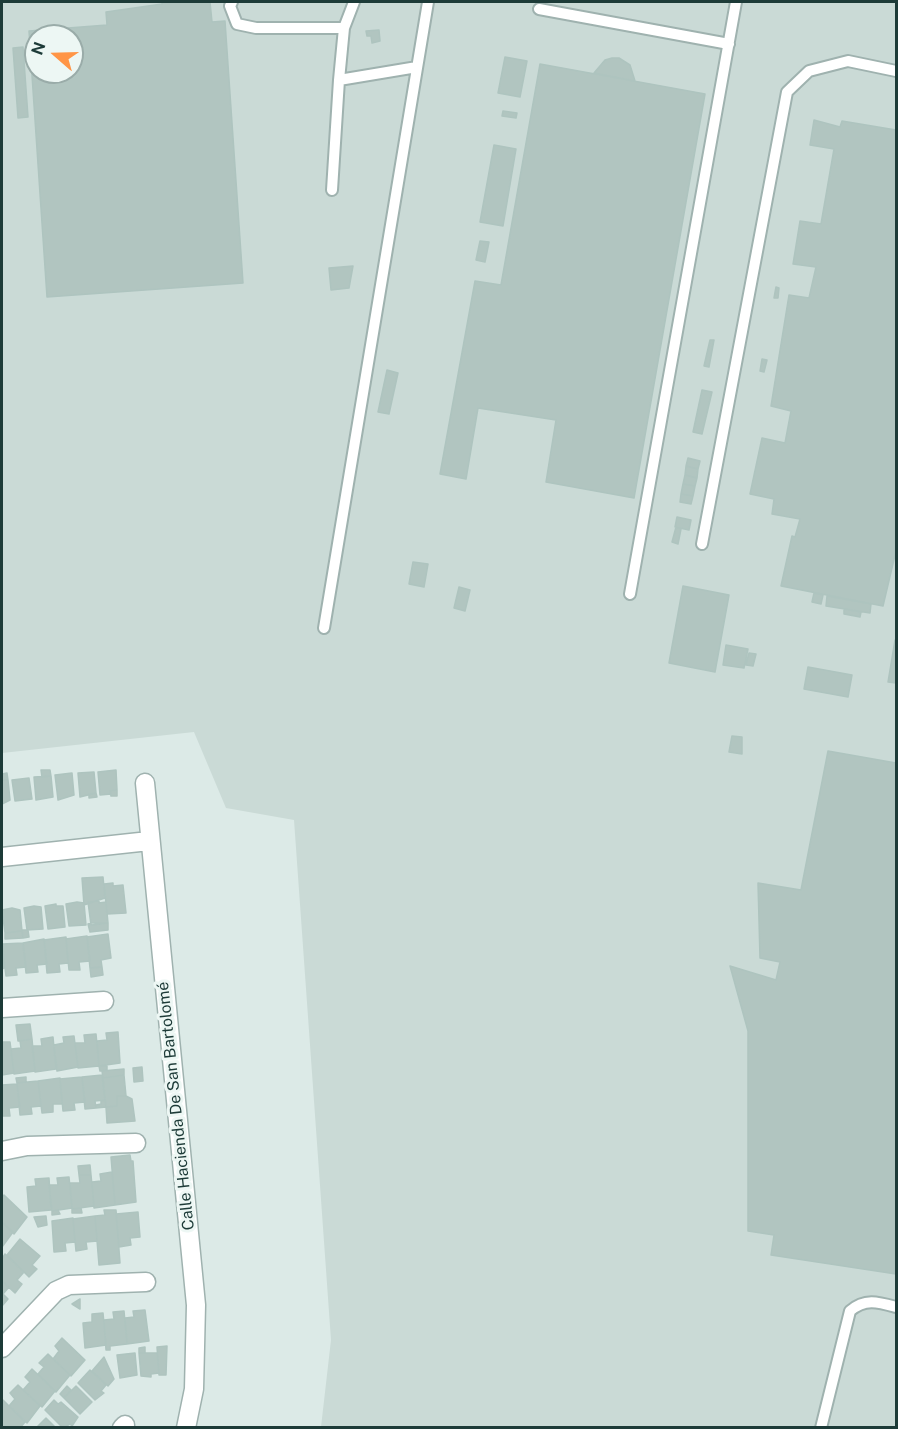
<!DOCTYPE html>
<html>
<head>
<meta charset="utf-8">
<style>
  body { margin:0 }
  #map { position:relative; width:898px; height:1429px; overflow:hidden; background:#dceae7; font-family:"Public Sans",sans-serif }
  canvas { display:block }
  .frame { position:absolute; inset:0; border:3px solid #1d3b38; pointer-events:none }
  .north { position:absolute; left:24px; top:24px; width:60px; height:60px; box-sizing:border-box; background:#edf7f4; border:2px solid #9aaca9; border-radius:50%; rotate:290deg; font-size:16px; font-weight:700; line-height:24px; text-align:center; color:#1d3b38 }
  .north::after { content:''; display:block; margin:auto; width:21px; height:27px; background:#ff9546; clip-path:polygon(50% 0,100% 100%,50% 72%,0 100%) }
</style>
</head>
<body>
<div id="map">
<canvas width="898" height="1429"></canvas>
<div class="frame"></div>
<div class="north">N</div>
</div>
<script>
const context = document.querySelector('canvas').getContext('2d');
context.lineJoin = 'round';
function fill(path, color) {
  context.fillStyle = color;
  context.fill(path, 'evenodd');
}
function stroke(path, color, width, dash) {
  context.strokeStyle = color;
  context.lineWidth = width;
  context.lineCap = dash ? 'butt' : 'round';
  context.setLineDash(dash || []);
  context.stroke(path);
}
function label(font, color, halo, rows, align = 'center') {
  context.font = font + ' "Public Sans",sans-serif';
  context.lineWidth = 6;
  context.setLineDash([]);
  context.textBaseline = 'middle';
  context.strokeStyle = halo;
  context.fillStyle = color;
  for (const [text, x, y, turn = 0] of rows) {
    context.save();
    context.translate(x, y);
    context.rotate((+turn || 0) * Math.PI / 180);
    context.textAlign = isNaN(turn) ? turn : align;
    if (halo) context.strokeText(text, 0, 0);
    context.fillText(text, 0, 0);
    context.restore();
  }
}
fill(new Path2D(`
  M2,2h894v1425h-575l10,-87 -37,-520 -68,-12 -32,-76 -192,21zM36,36h36v36h-36z`), '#cadad6');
const building = new Path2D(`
  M162,2h48l2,20 13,-1 18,262 -196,14 -18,-266 78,-6 -1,-13 56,-8zM36,36h36v36h-36z
  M379,30l1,11 -8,2 -1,-7h-4l-1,-5z
  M23,47l5,70 -10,1 -5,-70z
  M505,57l22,4 -7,36 -22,-4z
  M612,58h7l11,7 5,16 -41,-8 11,-13z
  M540,64l165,30 -71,404 -88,-16 10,-62 -78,-12 -12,71 -26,-5 35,-193 26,4z
  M503,111l14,2 -1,5 -14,-2z
  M814,120l26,7 2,-6 54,9v421l-13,55 -102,-20 11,-50 3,1 5,-18 -28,-5 2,-15 -24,-5 12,-56 23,5 6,-32 -20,-5 18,-111 20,3 7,-31 -23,-3 7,-43 21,3 13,-75 -24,-4z
  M494,145l22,4 -13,77 -23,-4z
  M480,241l9,1 -4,20 -9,-2z
  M353,266l-4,22 -18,2 -2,-22z
  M776,287l3,1 -1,10h-4z
  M710,340h4l-5,27 -5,-1z
  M762,359l5,1 -3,12 -4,-1z
  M387,370l11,3 -9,41 -11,-2z
  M702,390l10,2 -10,42 -9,-2z
  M688,458l12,3 -2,8 -12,-3z
  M686,466l12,3 -1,9 -12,-3z
  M685,475l12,3 -2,8 -12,-2z
  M683,484l12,2 -2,10 -12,-2z
  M681,494l12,2 -2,8 -11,-2z
  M677,517l14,3 -2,10 -14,-3z
  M676,527l5,2 -3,15 -6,-2z
  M413,562l15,2 -4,23 -15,-3z
  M683,586l46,9 -14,77 -46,-9z
  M459,587l11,3 -5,21 -11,-3z
  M814,593l9,2 -2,9 -9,-2z
  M827,596l44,8 -1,9 -44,-7z
  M844,609l17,3 -1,5 -16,-3z
  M895,640h1v43l-8,-1z
  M726,645l22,4 -4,19 -21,-3z
  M749,653l7,1 -3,12 -7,-1z
  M808,667l44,8 -4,22 -44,-8z
  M732,736l10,1v17l-13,-2z
  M828,751l68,12v511l-125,-19 3,-20 -26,-4v-200l-18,-65 46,14 4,-18 -20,-4 -2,-75 43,7z
  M41,770h9l1,6 -9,1z
  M116,770l1,20 -7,1 1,3 -11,1 -2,-23z
  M94,772l2,21 -16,4 -2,-24z
  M7,773l1,7h-6v-6z
  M72,773l2,22 -16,5 -3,-25z
  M51,776l2,21 -17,3 -2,-23z
  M29,778l3,21 -17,2 -3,-21z
  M2,780h6l2,20 -8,4z
  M117,790v6h-6l-1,-5z
  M96,793l1,4 -8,1v-4z
  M103,877l2,21 -21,7 -2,-27z
  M113,883v3l10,-1 3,28 -19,1 -3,-30z
  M99,901v2l7,-1 2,21 -17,2 -3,-23z
  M77,902l7,1 2,22 -17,1 -3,-22z
  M56,904v2h7l2,21 -17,2 -3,-23z
  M34,906l7,1 2,22 -16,1 -3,-22z
  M12,908l8,2 2,21 -17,2 -3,-23z
  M91,923h17v7l-18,2 -2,-8z
  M22,930h6l1,7 -6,1z
  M22,931l1,7 -18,1v-6z
  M108,934l3,24 -10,2 1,7 -12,1 -3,-31z
  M87,936l3,25 -11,1 1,8h-11l-3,-31z
  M66,937l2,26 -9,1 1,8 -13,1 -3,-33z
  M44,939l3,25 -10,1 1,7 -12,1 -3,-30z
  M2,943l2,25 -2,1z
  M23,943l3,24 -10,1 1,7 -11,1 -4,-32z
  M102,967l1,8 -12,2 -1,-9z
  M30,1024l2,15 -14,2 -2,-16z
  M118,1032l2,31 -21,3 -2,-25 10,-1 -1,-7z
  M96,1034l3,32 -21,2 -3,-25h10l-1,-8z
  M74,1036l4,31 -21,4 -3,-26 10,-2 -1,-6z
  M53,1037l3,32 -21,3 -3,-26h10l-1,-7z
  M32,1039l3,32 -21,3 -3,-25 10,-1 -1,-7z
  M2,1042h8l4,31 -12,2z
  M99,1066h8v4l-7,1z
  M142,1067l1,14 -9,1 -1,-14z
  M124,1069v6l-21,3 -1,-7z
  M102,1075l3,25 -10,1 1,7 -11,1 -3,-32z
  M124,1075l2,21h-9v10l-11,1 -3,-29z
  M26,1077v5l-9,1 -1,-5z
  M82,1077l3,25 -11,1 1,7 -12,1 -3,-32z
  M60,1078l2,26h-9v8l-11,1 -4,-32z
  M38,1081l3,25 -10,1 1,7 -12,1 -3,-32z
  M17,1084l3,23 -11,1 1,8h-8v-31z
  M117,1096h9l6,3 3,22 -28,2 -1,-16 11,-1z
  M105,1100l1,7 -10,1v-3l5,-1v-3z
  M130,1155l1,6h2l3,41 -21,3 -4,-48z
  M90,1165l1,10h-12l-1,-9z
  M112,1172l3,33 -21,3 -2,-26 9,-1 -1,-7z
  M79,1175h12l3,31 -22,3 -2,-26h10z
  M69,1177l3,31 -20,3 -3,-26h9l-1,-7z
  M49,1178l2,32 -22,2 -2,-25 9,-1 -1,-7z
  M4,1195l23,22 -13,17 -12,-12v-24z
  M81,1208l1,5h-10v-4z
  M58,1210l2,4 -8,1v-4z
  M104,1210h12l4,53 -21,2 -4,-49 10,-1z
  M138,1212l2,25 -10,1 1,7 -12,2 -3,-33z
  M46,1216l1,9 -9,2 -4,-10z
  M95,1216l2,25 -11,1 1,7 -11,2 -3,-32z
  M73,1218l2,24 -10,1 1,8 -12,1 -2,-31z
  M2,1222l11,10 -11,15z
  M20,1239l20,17 -8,9 5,4 -8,8 -22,-22z
  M5,1254l19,18 -7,8 5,4 -7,9 -13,-12v-22z
  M2,1281l7,6 -6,7 5,5 -6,7z
  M80,1299v10l-8,-5z
  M145,1310l4,31 -22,3 -2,-26 9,-1 -1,-6z
  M124,1311l3,33 -17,2v4h-4l-2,-30 10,-1 -1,-7z
  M103,1313l3,32 -21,3 -2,-25 9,-1v-8z
  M62,1338l23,22 -14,16 -18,-17 6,-8 -4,-5z
  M167,1346l-1,29h-7l-2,-28z
  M145,1347v6h-6v-5z
  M135,1353l2,22 -17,3 -3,-23z
  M139,1353h18l2,20 -8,1v3l-10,-1z
  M48,1354l22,21 -14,17 -18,-18 6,-7 -5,-4z
  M104,1357l10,22 -6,7 -16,-15z
  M32,1369l23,22 -13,16 -19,-17 7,-8 -5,-5z
  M90,1370l16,15 -5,6 3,2 -9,7 -17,-17z
  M18,1385l22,21 -13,17 -18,-17 6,-7 -5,-6z
  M67,1386l4,4 -7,8 -4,-4z
  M76,1386l16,16 -12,12 -16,-16z
  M3,1400l22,22 -5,6h-18z
  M54,1400l4,4 3,-2 17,15 -6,9 -2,-2 -7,4 -18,-18z
  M46,1418l10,10h-20z`);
fill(building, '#b1c5c0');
stroke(building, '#aec4bf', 1.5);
const lane = new Path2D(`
  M232,2l-2,4 7,18 19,4h88
  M354,2l-10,26 -5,52 78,-13
  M539,9l190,35
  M332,190l7,-110
  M702,544l85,-452 22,-21 39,-10 48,10
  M630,594l106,-592
  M324,628l104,-626
  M821,1428l29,-117c15,-13 28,-9 46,-4`);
const street = new Path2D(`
  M145,783l51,522 -2,84 -8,39
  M2,857l147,-16
  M2,1008l102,-7
  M2,1151l25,-5 109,-3
  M2,1348l54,-57 13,-6 77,-3
  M122,1428l3,-3`);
stroke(lane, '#9fb2af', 14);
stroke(street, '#9fb2af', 21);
stroke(lane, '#fff', 10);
stroke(street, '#fff', 18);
label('16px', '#1d3b38', '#edf7f4', [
  ["Calle Hacienda De San Bartolomé",176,1106,-96]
]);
</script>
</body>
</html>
